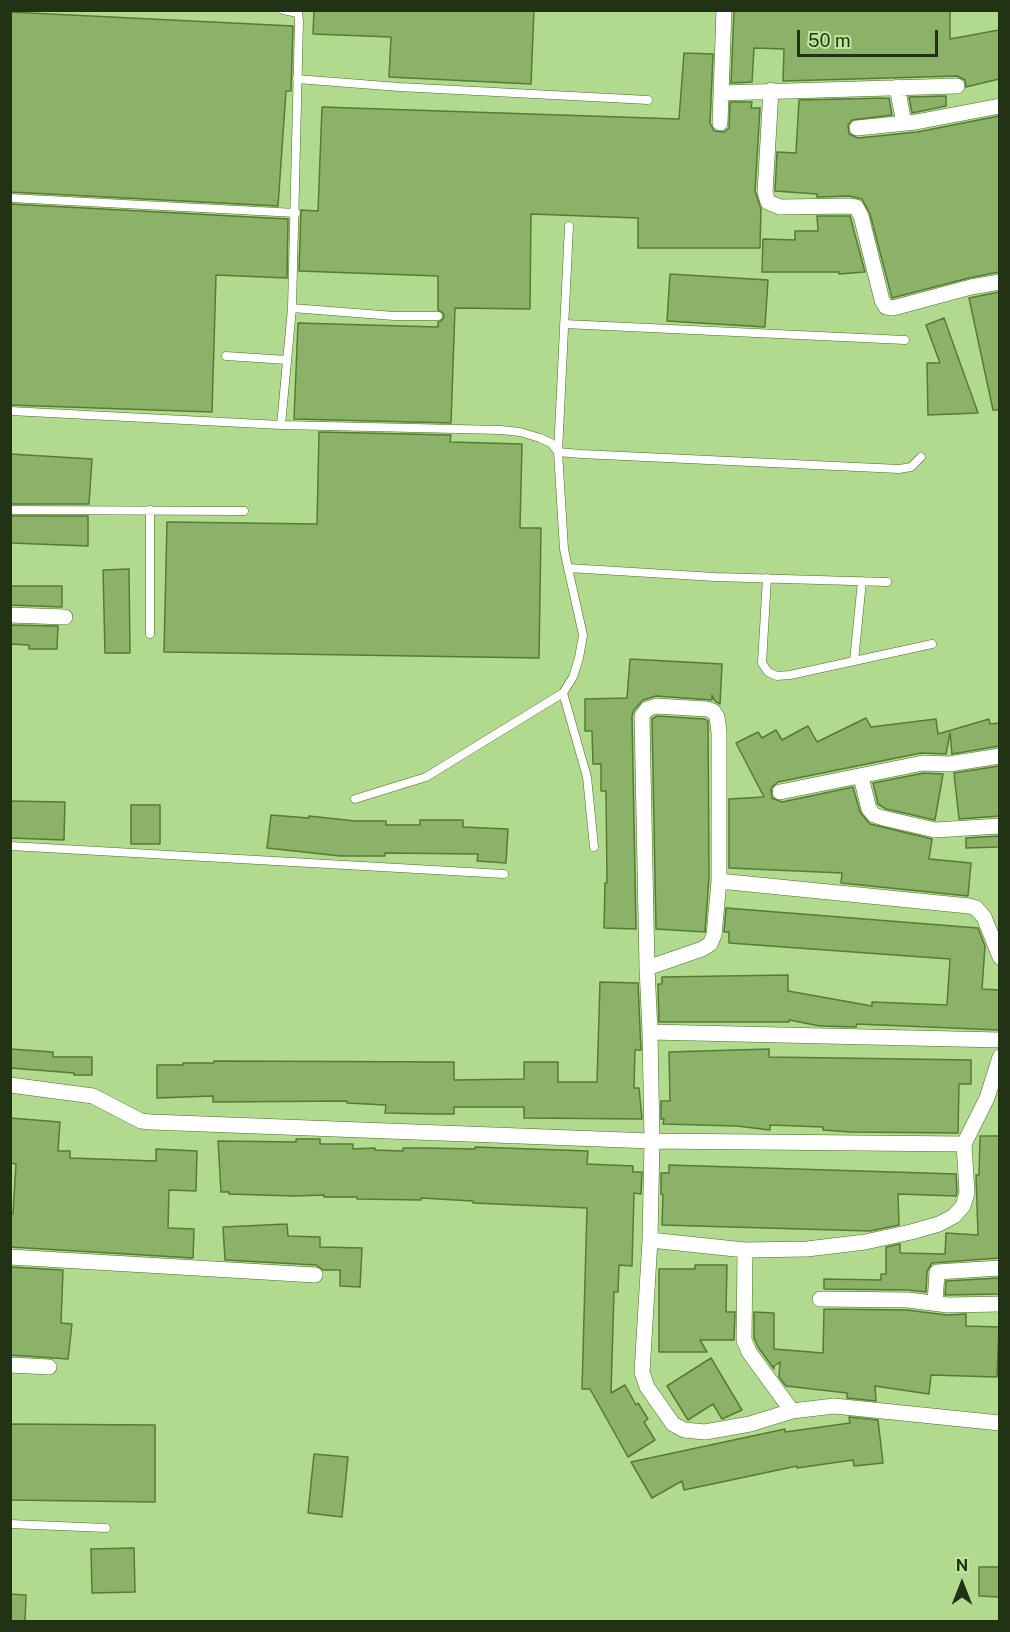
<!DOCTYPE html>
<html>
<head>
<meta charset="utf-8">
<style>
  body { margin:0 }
  #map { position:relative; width:1010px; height:1632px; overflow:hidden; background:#b1da8e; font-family:"Public Sans",sans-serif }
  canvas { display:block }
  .frame { position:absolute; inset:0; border:12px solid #223214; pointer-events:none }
  .north { position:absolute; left:932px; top:1554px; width:60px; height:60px; -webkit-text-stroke:4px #bee79b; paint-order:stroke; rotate:0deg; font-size:16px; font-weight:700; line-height:24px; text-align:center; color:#223214 }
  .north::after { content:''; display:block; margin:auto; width:21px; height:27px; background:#223214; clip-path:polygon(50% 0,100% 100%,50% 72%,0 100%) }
  .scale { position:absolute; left:797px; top:30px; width:141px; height:27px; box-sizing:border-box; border:3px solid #223214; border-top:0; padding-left:8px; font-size:18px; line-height:21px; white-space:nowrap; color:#223214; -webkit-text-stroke:4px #bee79b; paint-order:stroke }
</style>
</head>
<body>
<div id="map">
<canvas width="1010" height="1632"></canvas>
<div class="frame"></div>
<div class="north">N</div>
<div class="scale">50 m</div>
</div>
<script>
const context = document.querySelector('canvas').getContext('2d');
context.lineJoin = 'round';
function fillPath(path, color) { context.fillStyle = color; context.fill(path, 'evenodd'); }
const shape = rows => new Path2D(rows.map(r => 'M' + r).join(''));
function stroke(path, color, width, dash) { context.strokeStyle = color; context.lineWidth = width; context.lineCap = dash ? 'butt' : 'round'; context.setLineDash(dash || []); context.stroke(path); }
const building = shape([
  [314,10,534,10,531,84,389,77,391,37,313,34,314,10],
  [950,10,950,39,999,30,999,79,966,87,965,80,957,76,783,81,784,49,754,48,752,82,731,83,734,11,950,10],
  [10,12,293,26,291,91,286,91,278,206,10,192,10,12],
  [684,53,713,54,710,123,714,131,724,132,729,128,730,102,752,102,751,108,760,108,755,191,761,209,760,248,638,248,638,218,531,214,530,309,455,308,451,423,294,419,298,323,438,327,438,322,441,321,444,317,443,313,438,310,438,276,299,271,301,210,318,211,322,107,679,119,684,53],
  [946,96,946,106,912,113,909,97,946,96],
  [889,98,892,115,852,120,848,125,849,134,858,138,917,132,999,116,999,272,969,278,892,298,870,214,862,199,849,196,817,197,817,194,775,191,777,152,796,153,799,100,889,98],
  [10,204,288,219,287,278,216,275,212,412,10,405,10,204],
  [817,216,850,216,865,272,839,274,839,272,762,272,763,239,795,240,795,231,818,231,817,216],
  [670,274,768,280,765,327,667,321,670,274],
  [999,292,999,410,993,410,969,298,999,292],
  [944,318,978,413,928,415,927,363,940,363,926,325,944,318],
  [319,432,451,435,450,442,522,444,520,528,541,528,539,658,164,652,167,522,317,524,319,432],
  [10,454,92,459,89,504,10,504,10,454],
  [10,516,88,516,88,546,10,543,10,516],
  [129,569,130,653,105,653,103,570,129,569],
  [10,586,62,586,62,607,10,605,10,586],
  [10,625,58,626,57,649,29,649,29,645,10,644,10,625],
  [630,659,722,664,720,704,715,701,712,695,712,700,656,696,643,700,634,710,632,716,636,929,604,928,605,883,607,883,606,791,601,791,601,764,593,764,592,731,585,731,585,699,627,698,630,659],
  [657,716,705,719,708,721,709,877,705,932,656,929,652,719,657,716],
  [866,718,871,727,936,719,938,734,989,719,990,724,999,723,999,746,952,754,950,733,946,754,921,753,778,782,771,788,772,798,782,802,853,787,860,812,870,824,932,839,929,859,971,863,968,896,841,883,842,873,729,868,729,799,764,797,736,743,758,732,762,738,776,730,782,740,808,726,817,742,866,718],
  [999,766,999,816,959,819,954,773,999,766],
  [924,773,943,774,935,820,886,809,878,804,873,783,924,773],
  [10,801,65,802,64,840,10,838,10,801],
  [131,805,160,805,160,844,131,844,131,805],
  [271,815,309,818,309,816,355,821,386,821,386,825,420,825,420,820,463,820,463,827,508,829,506,863,477,861,478,854,385,853,385,856,340,856,267,848,271,815],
  [999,836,999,847,966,848,966,838,999,836],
  [726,908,978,928,985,946,982,989,999,990,999,1030,857,1024,856,1027,820,1026,789,1020,789,1022,659,1022,658,984,662,984,662,977,788,975,788,991,872,1006,872,1002,947,1005,950,959,729,943,729,932,724,932,726,908],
  [600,982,638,983,641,1050,635,1050,634,1088,639,1088,642,1119,524,1118,524,1107,454,1107,454,1114,434,1114,385,1113,386,1105,347,1103,347,1101,213,1102,213,1096,157,1098,157,1065,183,1065,183,1063,214,1063,214,1061,454,1062,454,1080,524,1079,524,1062,558,1062,558,1082,597,1082,600,982],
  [10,1049,53,1052,53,1057,92,1057,92,1075,74,1075,74,1073,10,1068,10,1049],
  [769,1049,769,1057,971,1060,971,1084,959,1084,958,1133,851,1132,823,1130,823,1127,770,1125,770,1130,737,1126,663,1124,664,1119,661,1119,661,1101,670,1101,669,1052,769,1049],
  [10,1118,60,1122,58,1151,70,1151,70,1158,156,1161,156,1149,197,1151,196,1191,169,1190,168,1228,194,1229,193,1258,10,1247,10,1214,13,1214,16,1164,10,1163,10,1118],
  [980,1136,999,1136,999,1258,932,1263,927,1271,926,1292,908,1290,824,1289,824,1279,881,1280,881,1274,886,1274,886,1247,900,1244,900,1253,945,1254,946,1233,978,1235,976,1175,979,1175,980,1136],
  [296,1139,320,1139,320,1144,353,1144,353,1149,375,1148,375,1150,403,1151,403,1148,425,1148,475,1149,475,1147,588,1151,587,1164,633,1166,633,1172,642,1172,641,1194,634,1193,632,1266,619,1265,618,1292,614,1292,611,1393,625,1385,636,1405,638,1403,648,1419,644,1422,655,1440,628,1457,590,1389,582,1389,587,1208,473,1203,473,1201,421,1198,421,1200,357,1199,357,1197,324,1197,324,1195,294,1196,229,1194,229,1192,221,1192,218,1141,296,1142,296,1139],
  [669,1165,956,1174,957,1192,956,1196,898,1194,899,1225,870,1231,662,1225,663,1195,661,1194,661,1173,669,1173,669,1165],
  [287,1224,288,1236,320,1237,320,1247,362,1248,360,1287,340,1286,340,1270,323,1270,316,1265,225,1260,223,1227,287,1224],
  [695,1265,727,1265,726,1312,735,1312,734,1340,700,1340,707,1352,659,1352,659,1269,695,1269,695,1265],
  [10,1267,63,1270,61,1323,72,1324,68,1359,10,1355,10,1267],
  [999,1278,999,1294,945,1295,946,1281,999,1278],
  [824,1309,907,1310,947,1315,966,1314,966,1326,999,1327,997,1377,931,1375,929,1394,875,1386,876,1401,847,1398,847,1393,786,1386,779,1377,780,1362,774,1366,774,1369,758,1347,754,1338,754,1312,774,1313,774,1349,823,1353,824,1309],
  [711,1358,742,1410,722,1419,713,1404,688,1420,667,1386,711,1358],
  [849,1417,878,1420,883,1463,854,1466,853,1460,797,1468,797,1466,684,1490,682,1481,652,1498,631,1462,785,1429,785,1432,850,1423,849,1417],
  [10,1424,155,1425,155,1502,10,1500,10,1424],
  [314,1454,348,1457,342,1517,308,1513,314,1454],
  [134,1548,135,1592,92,1593,91,1549,134,1548],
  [979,1567,999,1567,999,1597,979,1596,979,1567],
  [10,1594,26,1595,25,1622,10,1622,10,1594]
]);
const lane = shape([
  [297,79,399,87,648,100],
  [10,198,296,213],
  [569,226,558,452,564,549,568,568,715,577,887,582],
  [292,308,394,316,438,316],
  [564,324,905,340],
  [226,356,287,360],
  [10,411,281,425,501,430,520,432,540,438,551,443,558,452,581,454,899,469,911,467,921,457],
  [281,425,292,308,299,21,298,13,283,10],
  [10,510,244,511],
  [150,510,150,634],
  [767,578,762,663,768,672,777,676,790,675,932,644],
  [854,661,862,581],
  [563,693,587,777,594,847],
  [355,799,426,777,563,693,573,677,579,658,583,635,568,568],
  [10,846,504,874],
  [10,1524,106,1528]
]);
const street = shape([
  [897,87,904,123],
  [771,90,765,192,768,202,780,207,848,206,856,207,861,216,882,300,886,307,893,308,971,287,1000,282],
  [721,93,957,86],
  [720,123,724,10],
  [857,128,916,122,1000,106],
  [10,615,65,617],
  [861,777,869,809,874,815,883,818,935,830,1000,826],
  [780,792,923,763,949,764,1000,756],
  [719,881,969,906,976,908,984,917,1000,957],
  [647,968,702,949,710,944,714,935,719,881,719,732,717,717,713,711,707,709,656,706,647,709,642,716,647,968,650,1032,652,1141,650,1240,745,1250,807,1249,865,1242,911,1232,939,1224,954,1216,963,1206,967,1193,964,1144,987,1098,1000,1057],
  [650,1032,1000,1040],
  [10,1085,93,1096,141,1121,151,1122,652,1141,964,1144],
  [650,1240,642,1372,647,1387,673,1424,684,1430,705,1432,750,1424,792,1411],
  [745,1250,744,1340,749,1352,792,1411,834,1406,1000,1423],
  [10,1257,315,1275],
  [820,1299,908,1300,948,1305,1000,1304],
  [935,1303,937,1272,1000,1268],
  [10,1365,49,1367]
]);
fillPath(building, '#8bb268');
stroke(building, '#567b33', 1.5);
stroke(lane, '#496d24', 9);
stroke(street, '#496d24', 16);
stroke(lane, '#fff', 8);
stroke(street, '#fff', 15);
</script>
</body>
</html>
